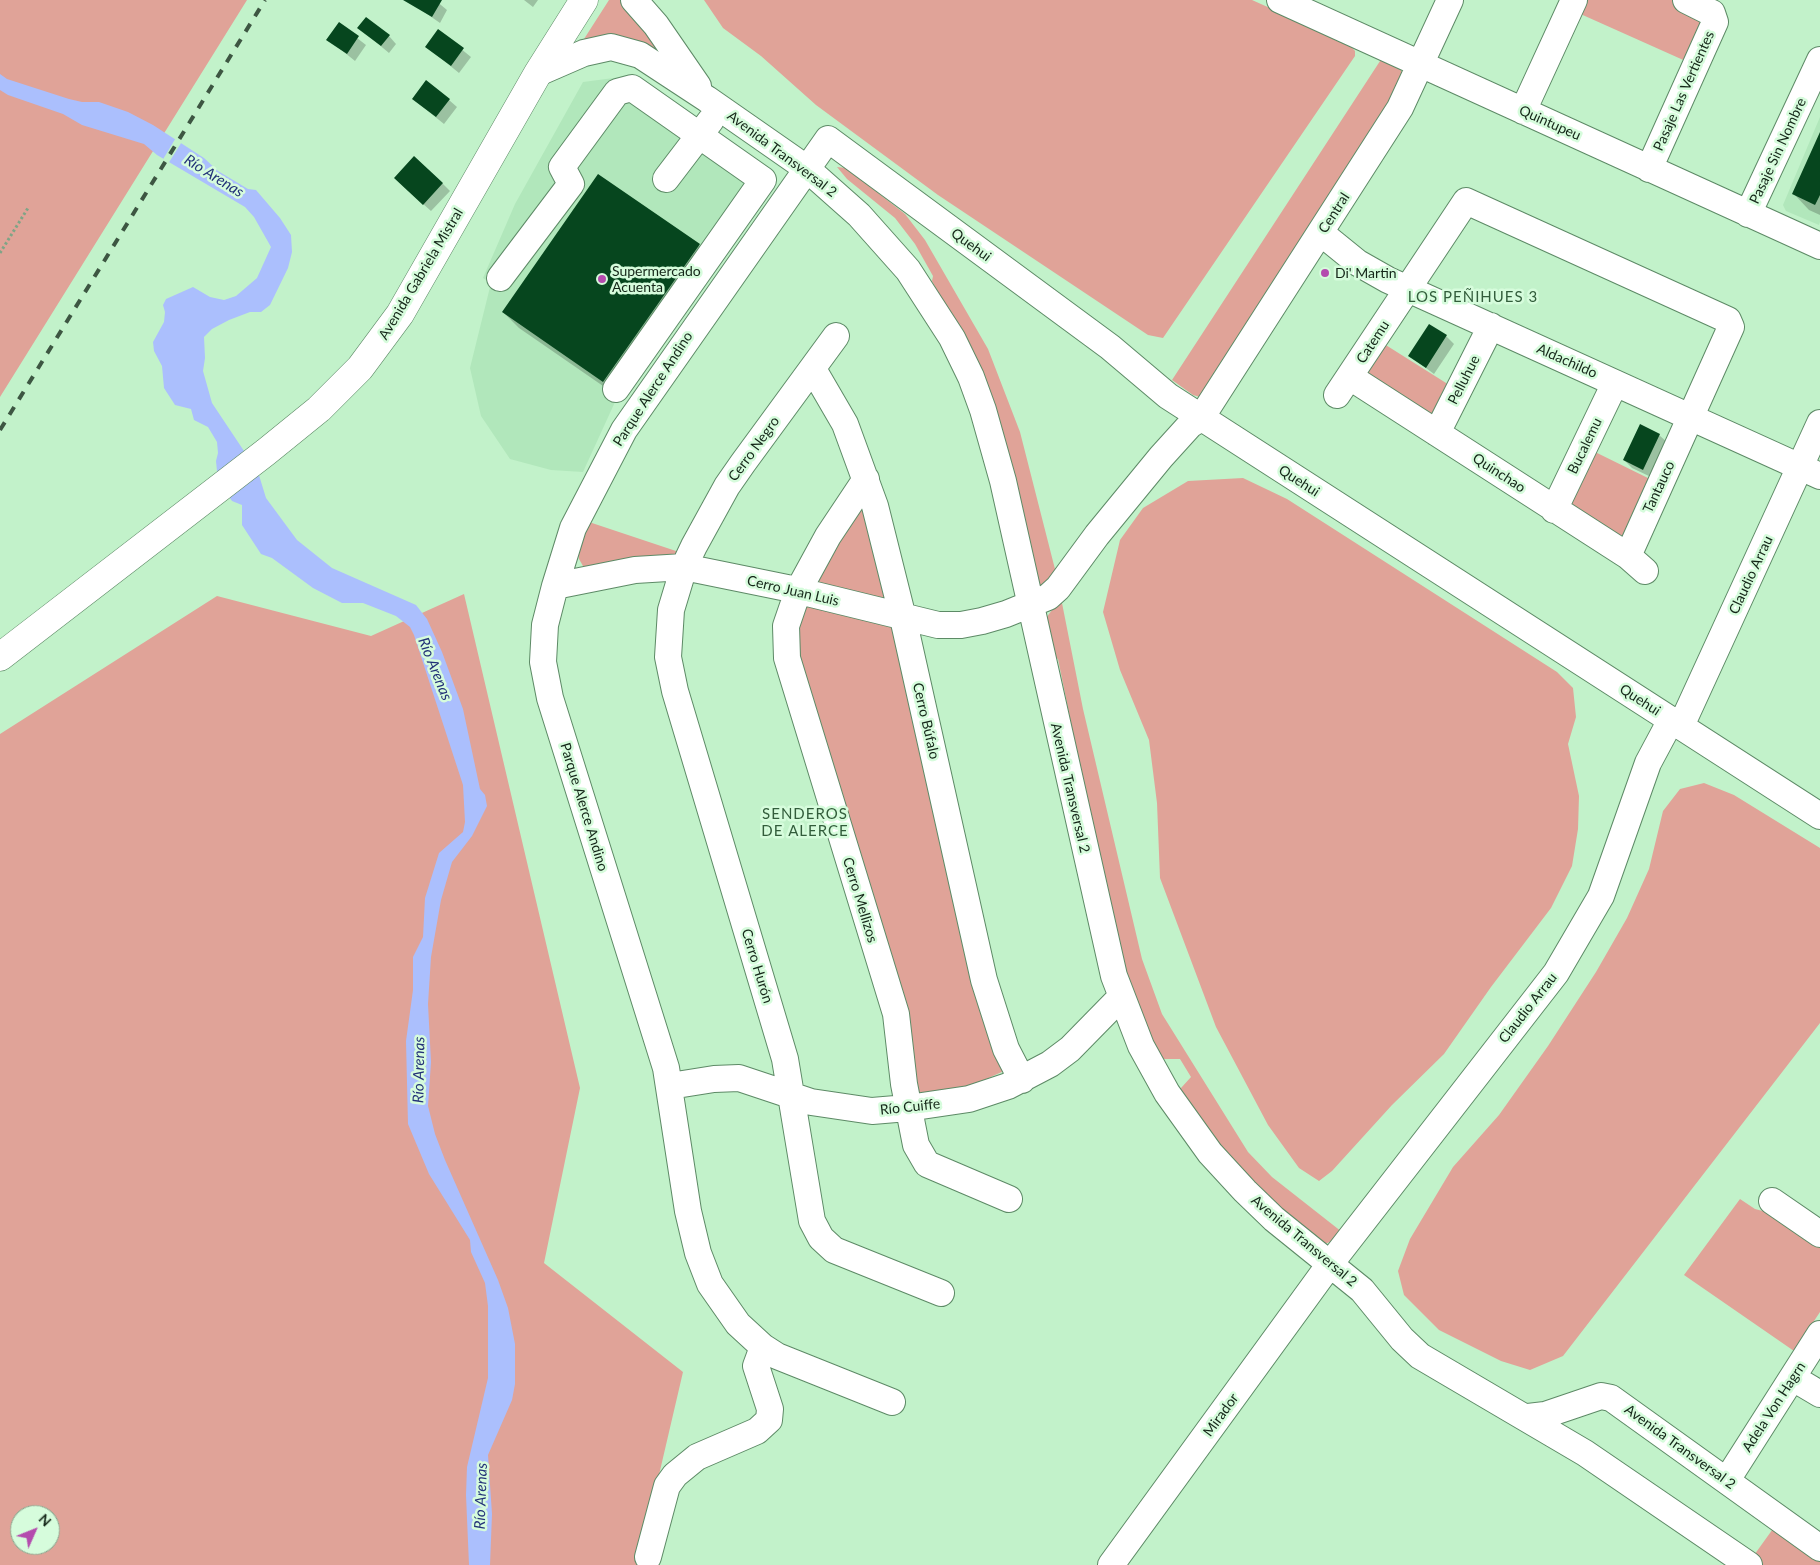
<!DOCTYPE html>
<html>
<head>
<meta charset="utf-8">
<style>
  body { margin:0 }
  #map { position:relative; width:1820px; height:1565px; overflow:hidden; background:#c2f2ca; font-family:Lato,sans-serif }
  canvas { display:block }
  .north { position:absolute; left:10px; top:1505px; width:50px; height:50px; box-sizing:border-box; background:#d6fcdc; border:1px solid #88a68e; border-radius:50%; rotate:46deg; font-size:14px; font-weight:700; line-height:20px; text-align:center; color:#142618 }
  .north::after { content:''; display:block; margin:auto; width:18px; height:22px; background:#b44bae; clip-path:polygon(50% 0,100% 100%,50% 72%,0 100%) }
</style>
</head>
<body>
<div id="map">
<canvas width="1820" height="1565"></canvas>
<div class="north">N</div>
</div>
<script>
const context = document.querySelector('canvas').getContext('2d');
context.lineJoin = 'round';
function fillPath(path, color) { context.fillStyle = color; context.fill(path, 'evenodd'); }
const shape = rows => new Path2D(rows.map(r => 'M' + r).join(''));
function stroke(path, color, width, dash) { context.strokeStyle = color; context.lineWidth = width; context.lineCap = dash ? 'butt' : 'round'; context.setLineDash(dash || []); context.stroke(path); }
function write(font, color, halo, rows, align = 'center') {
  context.font = font + ' Lato,sans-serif'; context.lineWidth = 5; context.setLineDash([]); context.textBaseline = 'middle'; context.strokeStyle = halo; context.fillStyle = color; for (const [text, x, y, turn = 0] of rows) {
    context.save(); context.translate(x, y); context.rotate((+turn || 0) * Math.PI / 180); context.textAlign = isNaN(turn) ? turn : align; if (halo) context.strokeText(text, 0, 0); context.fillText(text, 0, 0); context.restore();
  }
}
const built = shape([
  [629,76,772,176,615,402,583,472,551,470,510,459,481,416,470,368,491,283,483,278,515,204,583,82],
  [1820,117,1820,222,1819,225,1786,211,1783,205]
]);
const green = shape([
  [0,0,247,0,0,397],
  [609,0,625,0,669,60,585,42,584,39],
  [704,0,1252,0,1348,43,1355,51,1355,56,1163,338,1148,335,938,195,816,105,761,56,723,28],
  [1581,0,1674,0,1707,17,1690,63,1576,12],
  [1382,58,1397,65,1402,72,1401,87,1200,397,1193,395,1172,380],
  [837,167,846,168,905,214,925,240,988,349,1020,432,1057,577,1038,588,957,328,932,281,933,276,915,244,895,218,847,179],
  [1381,342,1454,388,1436,420,1363,375],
  [1589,449,1656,482,1628,545,1567,511],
  [1243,478,1287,499,1557,672,1573,688,1576,717,1568,744,1579,796,1578,829,1572,866,1551,908,1491,987,1444,1054,1392,1105,1332,1171,1319,1181,1299,1168,1268,1125,1216,1027,1160,878,1157,803,1149,740,1120,670,1103,612,1120,540,1143,508,1188,481],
  [861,496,891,601,816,586],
  [589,522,682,553,683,556,599,566,583,566,579,559,578,553],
  [464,594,580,1088,544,1263,683,1372,638,1565,0,1565,0,734,217,596,371,636],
  [20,1515,50,1515,50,1545,20,1545],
  [1061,598,1083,709,1142,959,1162,1014,1248,1152,1272,1177,1342,1232,1332,1241,1325,1244,1317,1242,1227,1156,1182,1095,1181,1088,1191,1077,1180,1059,1164,1059,1158,1055,1133,1008,1066,726,1071,723,1058,659,1051,655,1046,618],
  [803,604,892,624,1004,1071,966,1088,923,1096,918,1091,792,661],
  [1704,783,1734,795,1820,848,1820,1023,1563,1356,1530,1370,1501,1361,1439,1330,1404,1295,1398,1271,1410,1239,1453,1167,1499,1115,1548,1046,1596,972,1627,918,1649,869,1663,811,1680,789],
  [1740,1199,1755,1209,1774,1214,1820,1246,1820,1312,1794,1351,1684,1275],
  [1775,1526,1820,1558,1820,1565,1761,1565,1752,1558]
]);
const water = shape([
  [0,74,7,79,69,99,82,102,99,102,128,112,153,125,204,158,218,171,248,189,256,190,280,218,291,235,292,252,288,268,270,305,261,312,250,312,229,320,212,329,204,337,205,358,203,371,212,403,258,472,266,498,297,540,332,568,416,605,427,619,442,652,463,709,480,789,485,795,487,806,472,836,452,862,441,900,431,957,428,1004,431,1062,428,1106,435,1134,445,1160,498,1280,508,1308,515,1344,515,1384,512,1400,488,1455,492,1514,490,1565,469,1565,466,1495,467,1467,488,1378,488,1306,485,1283,471,1252,470,1240,429,1174,408,1124,406,1041,413,990,413,957,423,937,425,898,439,853,463,832,465,822,463,785,414,635,410,627,396,616,363,603,342,603,313,588,272,558,261,554,242,525,242,505,232,501,218,481,216,461,218,453,217,442,208,427,194,420,191,409,175,405,164,388,162,366,154,351,153,342,164,322,165,312,163,305,166,299,193,287,210,297,224,300,236,296,257,278,271,247,254,217,245,207,157,155,144,144,82,125,63,114,8,95,0,90]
]);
const pier = shape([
  [177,136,183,140,168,164,162,161]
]);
const shadow = shape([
  [425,0,435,0,447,10,440,23,420,9],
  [524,0,538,0,533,7],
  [339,24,366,45,355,61,328,39],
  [359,28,389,36,396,44,389,53],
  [439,31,471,57,459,73,427,47],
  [413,99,449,100,457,107,444,124],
  [1820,135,1820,215,1809,210,1794,194],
  [442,183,450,191,431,211,403,186],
  [699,245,715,261,619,397,519,328,503,312],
  [1446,336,1454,344,1434,374,1410,356],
  [1659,435,1667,442,1651,477,1632,468,1624,460]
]);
const building = shape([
  [403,0,442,0,432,17],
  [366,17,390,35,381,46,357,28],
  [339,22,359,36,347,54,326,40],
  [438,29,464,48,451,66,425,47],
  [426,80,450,99,436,117,412,99],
  [1820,132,1820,195,1815,205,1792,194],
  [414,156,443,183,423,205,394,178],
  [598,174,700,244,603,382,502,312],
  [1429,324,1447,335,1426,368,1408,356],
  [1640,424,1660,434,1643,470,1623,460]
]);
const path = shape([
  [0,253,28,208]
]);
const minor = shape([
  [634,0,656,25,698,86],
  [1280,0,1820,246],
  [538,73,584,53,611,47,640,55,707,99,806,168,859,215,908,270,952,338,971,377,983,410,1003,481,1114,976,1141,1046,1167,1093,1210,1153,1245,1191,1274,1219,1362,1290,1402,1339,1420,1356,1585,1453,1749,1565],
  [1523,111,1574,0],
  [1649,169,1715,22,1712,13,1686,0],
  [666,179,711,120],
  [1748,214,1820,60],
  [1321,233,1358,263,1388,280,1820,476],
  [500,278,571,184,562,167,617,92,632,88,763,180,616,389],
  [836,336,743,463,727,486,694,546,684,567,671,610,668,657,675,691,785,1059,812,1221,821,1238,834,1250,941,1293],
  [813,369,845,424,875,506,903,618,984,980,1006,1049,1022,1080],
  [1350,377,1628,556,1645,571],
  [1337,395,1466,201,1728,320,1731,327,1628,556],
  [1437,433,1491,326],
  [866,479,828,536,798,591,786,626,787,658,896,1014,904,1084,916,1145,927,1164,1009,1199],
  [1554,510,1615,383],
  [555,586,635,570,684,567,787,588,938,625,961,625,982,621,1006,614,1048,597,1058,588,1097,535,1161,457,1190,425,1201,418,1400,108,1450,0],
  [1681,726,1820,423],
  [670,1086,714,1079,739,1078,811,1102,872,1111,908,1108,969,1099,1008,1086,1050,1064,1070,1049,1121,997],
  [1772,1201,1820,1234],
  [1793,1378,1820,1394],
  [892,1402,777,1356,763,1347,738,1324,710,1284,698,1253,688,1211,666,1068,550,698,543,662,545,625,555,586,573,528,624,430,828,139,1110,347,1168,396,1820,816],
  [1528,1417,1545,1415,1601,1396,1611,1398,1820,1548],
  [1727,1480,1820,1334],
  [648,1557,667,1486,675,1475,697,1457,757,1431,769,1420,770,1409,756,1366,763,1347],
  [1111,1565,1330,1264,1556,973,1601,896,1648,763,1671,720]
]);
const major = shape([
  [0,657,266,452,319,409,360,368,400,314,538,73,584,0]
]);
const rail = shape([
  [0,430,265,0]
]);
const markers = [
  [1325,273,5,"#b44bae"],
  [602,279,5,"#b44bae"]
];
const streetNames = [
  ["Pasaje Las Vertientes",1684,91,-66],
  ["Quintupeu",1550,123,24],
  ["Pasaje Sin Nombre",1778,151,-65],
  ["Avenida Transversal 2",782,154,37],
  ["Central",1334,213,-57],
  ["Quehui",971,245,36],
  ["Avenida Gabriela Mistral",421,274,-59],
  ["Catemu",1373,342,-57],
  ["Aldachildo",1567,361,24],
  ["Pelluhue",1464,380,-63],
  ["Parque Alerce Andino",653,389,-57],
  ["Bucalemu",1585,446,-64],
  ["Cerro Negro",754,449,-54],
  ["Quinchao",1499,473,33],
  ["Quehui",1299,481,33],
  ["Tantauco",1659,487,-65],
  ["Claudio Arrau",1751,575,-65],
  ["Cerro Juan Luis",793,591,13],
  ["Quehui",1640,700,33],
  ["Cerro Búfalo",926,721,77],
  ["Avenida Transversal 2",1070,788,77],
  ["Parque Alerce Andino",584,807,73],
  ["Cerro Mellizos",860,900,73],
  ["Cerro Hurón",757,966,73],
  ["Claudio Arrau",1528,1008,-52],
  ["Río Cuiffe",910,1107,-6],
  ["Avenida Transversal 2",1304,1241,40],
  ["Adela Von Hagrn",1774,1407,-57],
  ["Mirador",1221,1415,-54],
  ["Avenida Transversal 2",1680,1447,36]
];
const poiNames = [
  ["Supermercado",612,271],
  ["Acuenta",612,287],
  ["Di' Martin",1335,273]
];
const waterNames = [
  ["Río Arenas",214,176,32],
  ["Río Arenas",435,669,68],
  ["Río Arenas",419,1070,-89],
  ["Río Arenas",481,1496,-88]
];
const neighbourhoodNames = [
  ["LOS PEÑIHUES 3",1473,297],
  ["SENDEROS",805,814],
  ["DE ALERCE",805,831]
];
fillPath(built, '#b1e7bb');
fillPath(green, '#e0a398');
fillPath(water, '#abbffd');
fillPath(pier, '#c2f2ca');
fillPath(shadow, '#0003');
fillPath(building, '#06461e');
stroke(minor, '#5d8a66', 28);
stroke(major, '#5d8a66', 29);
stroke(path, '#7fa486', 3, [2.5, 2.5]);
stroke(minor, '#fff', 26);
stroke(major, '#fff', 28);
stroke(rail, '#3d5642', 4, [9, 9]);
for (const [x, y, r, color] of markers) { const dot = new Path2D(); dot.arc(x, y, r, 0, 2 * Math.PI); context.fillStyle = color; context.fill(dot); stroke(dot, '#d6fcdc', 2); }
write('14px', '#142618', '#d6fcdc', streetNames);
write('14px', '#142618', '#d6fcdc', poiNames, 'left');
write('italic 15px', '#233278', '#d6fcdc', waterNames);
context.letterSpacing = '1px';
write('15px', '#325d3b', '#d6fcdc', neighbourhoodNames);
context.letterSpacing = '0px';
</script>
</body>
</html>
